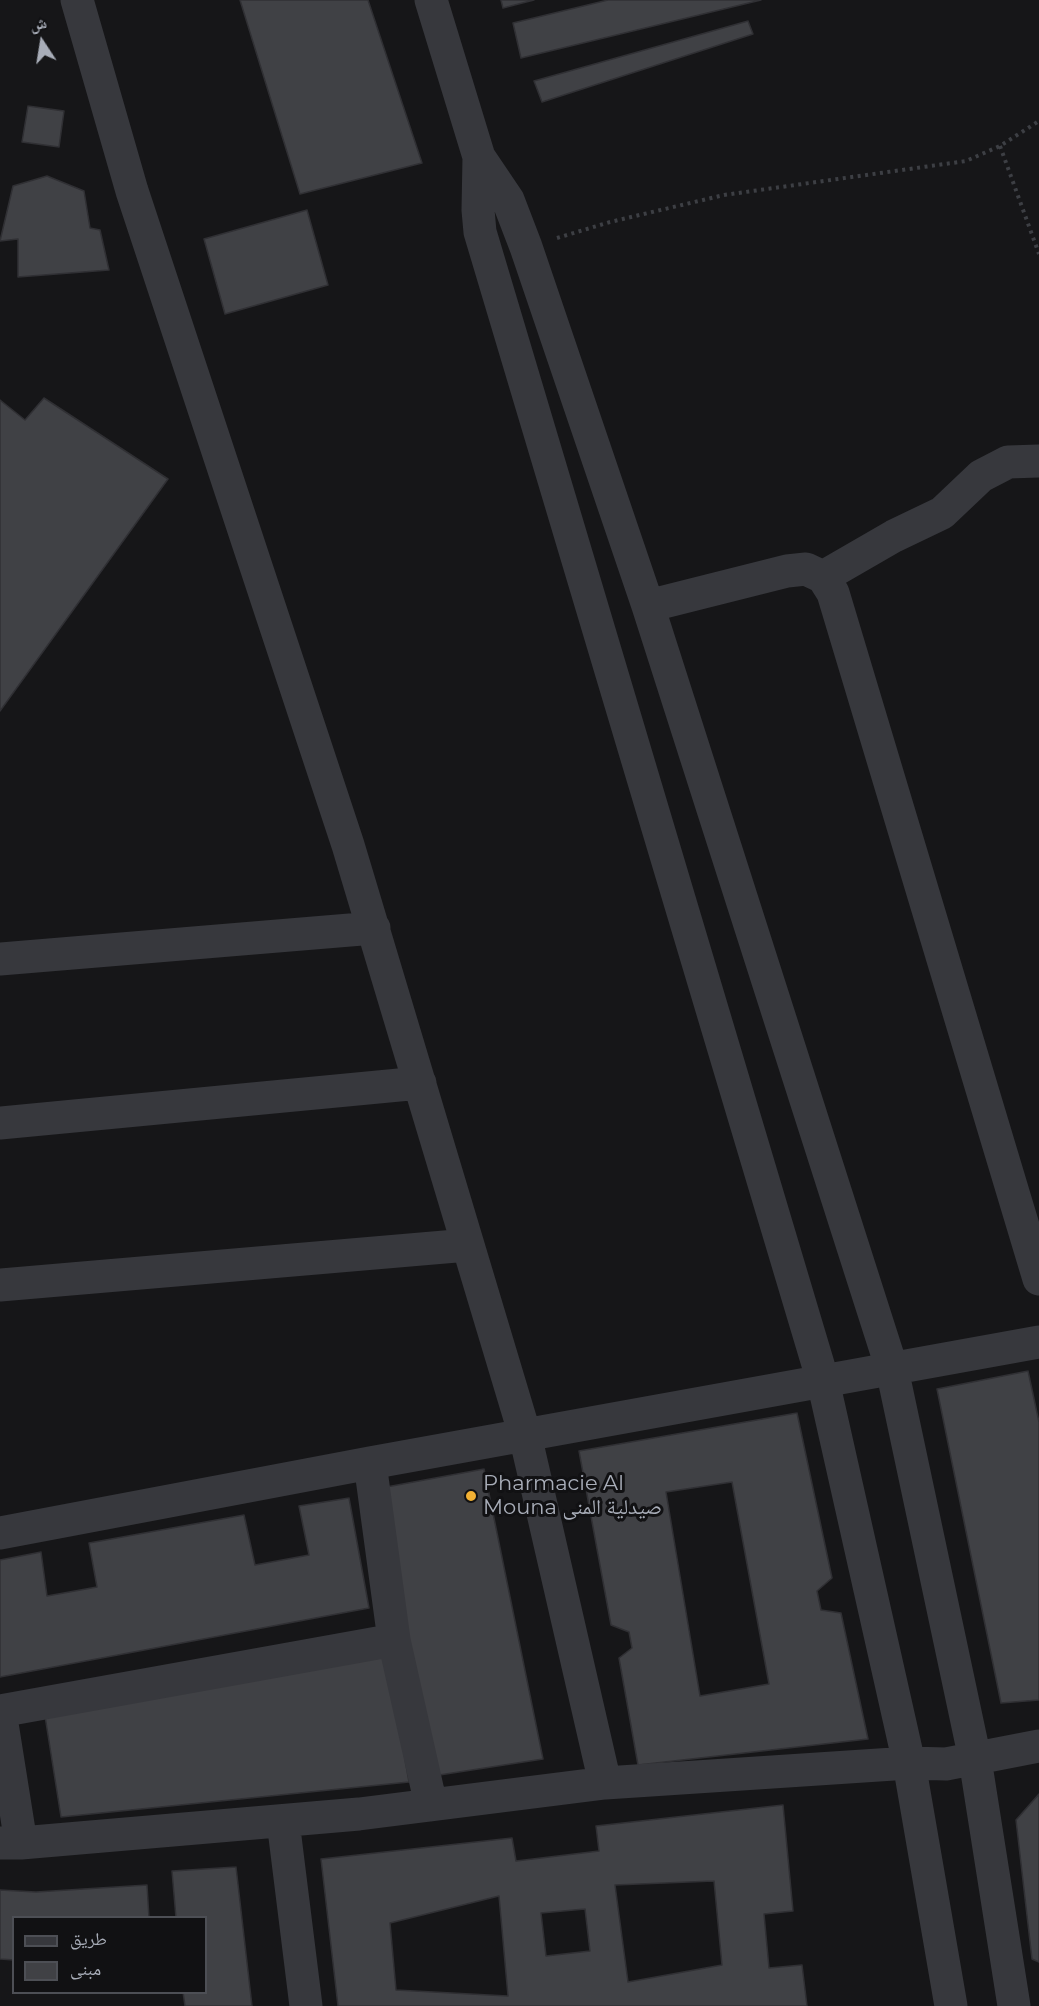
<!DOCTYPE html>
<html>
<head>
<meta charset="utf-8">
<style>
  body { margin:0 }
  #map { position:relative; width:1039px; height:2006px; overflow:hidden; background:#161618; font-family:Montserrat,"Noto Naskh Arabic",sans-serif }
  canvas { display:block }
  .legend { position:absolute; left:12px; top:1916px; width:195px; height:78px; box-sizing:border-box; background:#111113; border:2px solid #4d4f55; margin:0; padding:8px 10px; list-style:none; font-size:18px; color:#a8adb8 }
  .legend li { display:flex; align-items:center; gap:12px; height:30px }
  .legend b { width:30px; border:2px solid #4d4f55 }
  .north { position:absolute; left:12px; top:12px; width:60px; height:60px; -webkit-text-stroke:4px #111113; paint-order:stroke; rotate:348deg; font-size:16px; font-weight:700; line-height:24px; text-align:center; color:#a8adb8 }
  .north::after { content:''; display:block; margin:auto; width:21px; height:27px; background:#a8adb8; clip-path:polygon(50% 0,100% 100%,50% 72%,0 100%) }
</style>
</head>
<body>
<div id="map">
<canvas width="1039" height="2006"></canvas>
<ul class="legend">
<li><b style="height:8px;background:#37383d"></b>طريق</li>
<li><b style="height:16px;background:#404145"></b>مبنى</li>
</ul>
<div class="north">ش</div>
</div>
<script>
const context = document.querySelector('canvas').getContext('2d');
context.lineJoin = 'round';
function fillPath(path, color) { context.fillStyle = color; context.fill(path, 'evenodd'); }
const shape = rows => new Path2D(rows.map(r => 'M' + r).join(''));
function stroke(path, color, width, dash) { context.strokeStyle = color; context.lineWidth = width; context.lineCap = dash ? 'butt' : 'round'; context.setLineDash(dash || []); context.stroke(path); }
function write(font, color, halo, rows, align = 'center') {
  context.font = font + ' Montserrat,"Noto Naskh Arabic",sans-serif'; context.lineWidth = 6; context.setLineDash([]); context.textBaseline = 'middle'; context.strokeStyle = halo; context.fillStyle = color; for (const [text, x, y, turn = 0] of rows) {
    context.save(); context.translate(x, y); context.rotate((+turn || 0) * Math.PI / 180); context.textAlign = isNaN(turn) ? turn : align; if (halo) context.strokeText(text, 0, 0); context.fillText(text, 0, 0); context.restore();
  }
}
const building = shape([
  [240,0,368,0,422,163,300,194,240,0],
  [501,0,534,0,503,8,501,0],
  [608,0,761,0,521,58,513,23,608,0],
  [748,21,753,34,542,102,534,81,748,21],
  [28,106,64,111,59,147,22,142,28,106],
  [47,176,84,191,90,228,100,230,109,270,18,277,18,239,0,241,13,186,47,176],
  [307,210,328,285,225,314,204,239,307,210],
  [44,398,168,479,0,711,0,400,25,420,44,398],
  [1028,1371,1039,1422,1039,1700,1001,1703,937,1389,1028,1371],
  [797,1413,832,1578,817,1591,821,1610,841,1613,868,1739,638,1765,619,1658,632,1648,629,1632,611,1625,579,1451,797,1413],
  [732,1482,769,1684,700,1696,666,1492,732,1482],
  [484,1469,543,1759,433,1776,381,1488,484,1469],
  [349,1498,369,1608,0,1677,0,1560,41,1552,47,1596,97,1587,89,1543,244,1515,255,1565,309,1555,299,1506,349,1498],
  [387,1656,409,1782,61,1817,45,1716,387,1656],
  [1039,1794,1039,1962,1032,1959,1016,1820,1039,1794],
  [783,1805,793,1911,764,1914,769,1968,802,1965,807,2006,338,2006,321,1859,512,1838,516,1861,599,1851,596,1826,783,1805],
  [714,1881,722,1965,628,1982,615,1885,714,1881],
  [499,1896,508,1996,396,1990,390,1923,499,1896],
  [585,1909,590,1951,546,1956,541,1913,585,1909],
  [236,1867,252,2006,185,2006,183,1992,206,1992,206,1918,176,1918,172,1871,236,1867],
  [147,1885,149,1918,14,1918,14,1960,0,1959,0,1890,36,1892,147,1885]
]);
const path = shape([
  [1000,146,1039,254],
  [557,238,610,222,724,195,966,161,1000,146,1039,121]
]);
const minor = shape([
  [77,0,132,191,348,845,525,1435,605,1783],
  [431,0,479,157,508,200,526,247,648,606,892,1369,975,1759,1014,2006],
  [479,157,478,210,480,232,823,1381,909,1763,951,2006],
  [823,577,894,536,942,513,981,476,1008,462,1039,461],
  [648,606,787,571,806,569,823,577,833,593,1039,1279],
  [0,959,374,928],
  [0,1123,420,1083],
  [0,1285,468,1245],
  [370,1463,394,1640,431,1805],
  [0,1533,370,1463,1039,1342],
  [0,1711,394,1640],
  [0,1711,21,1843],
  [283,1821,306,2006],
  [0,1843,21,1843,359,1814,605,1783,909,1763,946,1764,1039,1746]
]);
const markers = [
  [471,1496,6,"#f2b134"]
];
const poiNames = [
  ["Pharmacie Al",483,1484],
  ["Mouna صيدلية المنى",483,1508]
];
fillPath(building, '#404145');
stroke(building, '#303034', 1.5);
stroke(path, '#3d3f44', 4, [3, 4.5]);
stroke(minor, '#37383d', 33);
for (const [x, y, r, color] of markers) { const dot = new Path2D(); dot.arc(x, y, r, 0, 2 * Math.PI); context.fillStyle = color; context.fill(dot); stroke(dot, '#111113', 2); }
write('21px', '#a8adb8', '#111113', poiNames, 'left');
</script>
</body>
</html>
